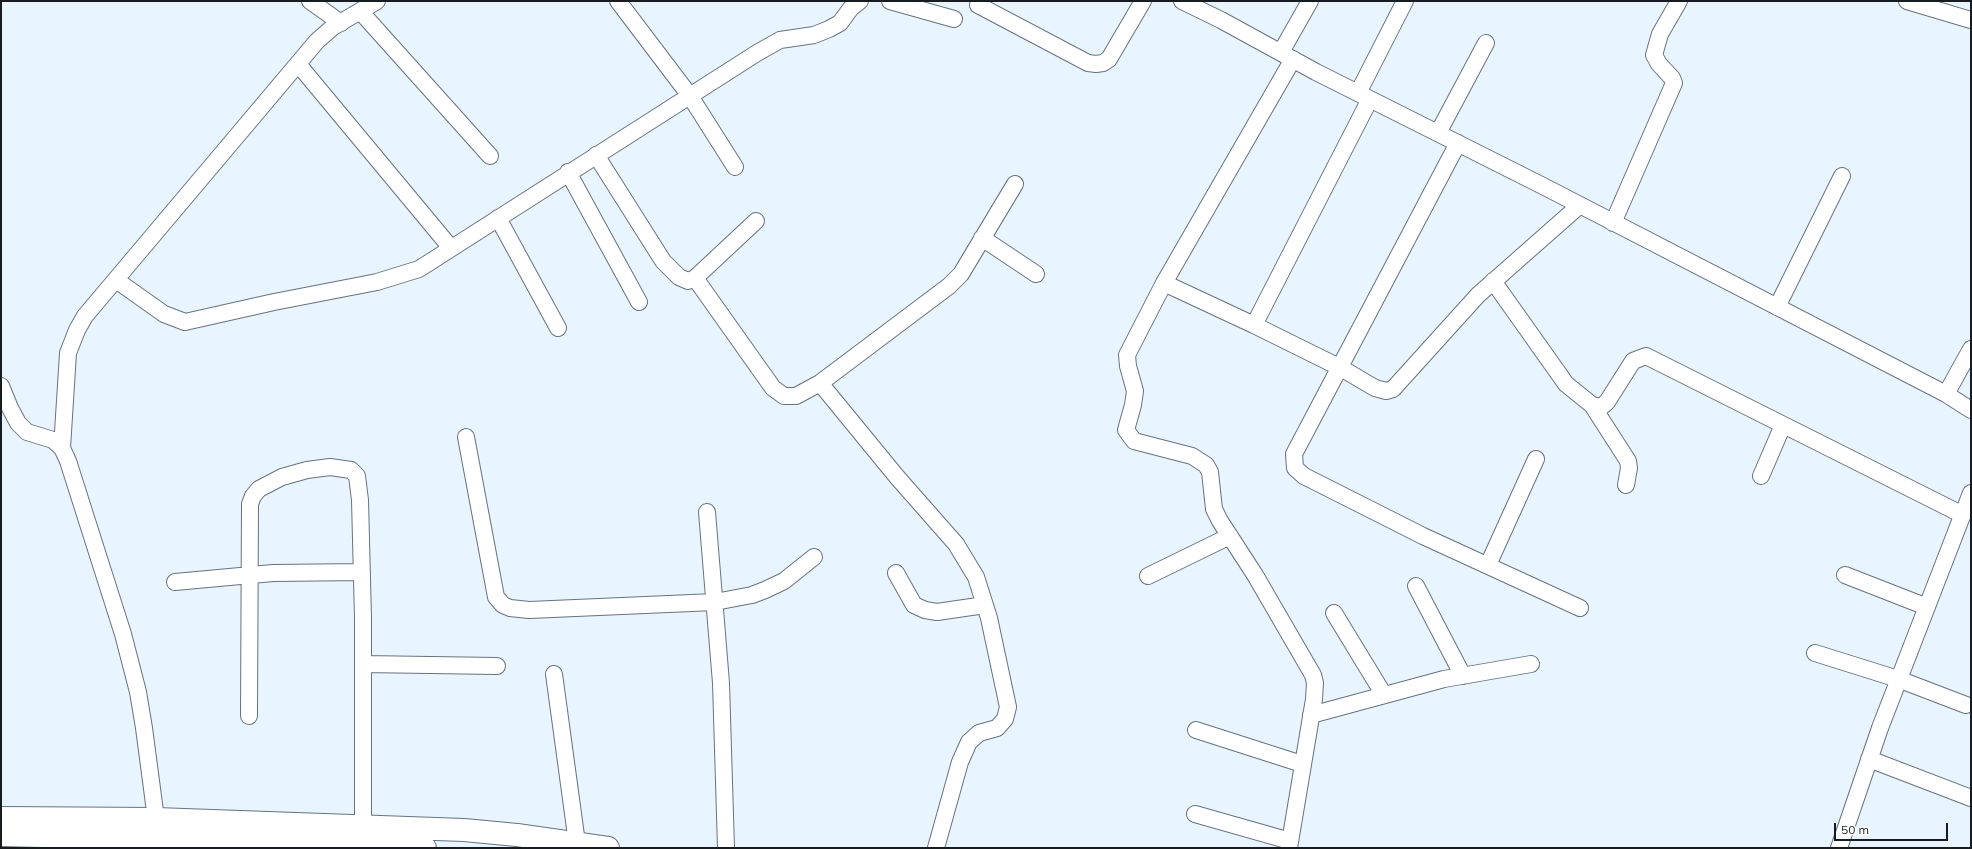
<!DOCTYPE html>
<html>
<head>
<meta charset="utf-8">
<style>
  body { margin:0 }
  #map { position:relative; width:1972px; height:849px; overflow:hidden; background:#e8f4ff; font-family:Mulish,sans-serif }
  canvas { display:block }
  .frame { position:absolute; inset:0; border:2px solid #171c21; pointer-events:none }
  .scale { position:absolute; left:1834px; top:823px; width:114px; height:18px; box-sizing:border-box; border:2px solid #171c21; border-top:0; padding-left:5px; font-size:12px; line-height:14px; white-space:nowrap; color:#171c21; -webkit-text-stroke:3px #fff; paint-order:stroke }
</style>
</head>
<body>
<div id="map">
<canvas width="1972" height="849"></canvas>
<div class="frame"></div>
<div class="scale">50 m</div>
</div>
<script>
const context = document.querySelector('canvas').getContext('2d');
context.lineJoin = 'round';
const shape = rows => new Path2D(rows.map(r => 'M' + r).join(''));
function stroke(path, color, width, dash) { context.strokeStyle = color; context.lineWidth = width; context.lineCap = dash ? 'butt' : 'round'; context.setLineDash(dash || []); context.stroke(path); }
const street = shape([
  [310,1,341,23],
  [618,1,690,96,735,167],
  [890,1,954,19],
  [1182,1,1221,20,1316,72,1543,186,1946,394,1971,410],
  [1907,1,1971,20],
  [978,5,1088,63,1096,64,1103,63,1109,59,1143,1],
  [360,11,490,156],
  [1281,52,1310,1],
  [298,64,451,248],
  [1358,93,1405,1],
  [1438,133,1486,43],
  [1458,143,1294,454,1295,468,1304,476,1423,536,1580,608],
  [596,155,663,261,679,277,688,281,695,278,756,221],
  [568,172,639,302],
  [498,218,558,328],
  [1613,223,1674,83,1672,78,1659,64,1654,55,1660,34,1679,1],
  [982,238,1036,274],
  [695,278,773,388,784,396,796,396,820,383,949,286,961,274,1015,184],
  [116,280,164,314,185,322,274,302,377,282,419,269,757,53,780,40,814,35,829,29,840,23,851,8,860,1],
  [1493,281,1566,384,1592,405,1601,407,1607,402,1633,361,1646,356,1963,515],
  [1164,283,1254,325,1341,368,1375,388,1386,391,1393,389,1478,295,1580,205],
  [1777,307,1842,176],
  [1254,325,1370,99],
  [820,383,897,477,956,544,976,577,989,618,1008,707,1005,719,997,728,979,733,969,742,960,762,936,848],
  [1,386,10,408,18,423,27,432,53,440,62,448,68,461,123,634,138,692,144,728,156,819,154,828],
  [1946,394,1971,349],
  [1592,405,1628,461,1629,468,1626,485],
  [466,437,496,597,503,605,510,608,529,610,715,602,752,595,765,590,784,581,814,557],
  [62,448,68,353,77,330,85,316,317,41,333,27,377,1],
  [1761,476,1783,425],
  [707,512,721,683,726,848],
  [1488,565,1536,459],
  [896,573,914,605,925,610,937,612,985,605],
  [1845,575,1927,607],
  [1148,576,1230,536],
  [175,582,273,573,362,572],
  [1416,586,1463,676],
  [1334,613,1384,695],
  [1815,653,1898,679,1966,705],
  [363,664,497,666],
  [554,674,577,843],
  [1311,715,1444,679,1531,664],
  [249,716,250,504,253,496,259,489,282,477,307,470,330,467,351,470,357,476,360,500,363,618,363,827],
  [1196,730,1302,764],
  [1869,759,1971,798],
  [1195,814,1290,841],
  [1289,848,1314,699,1315,683,1313,675,1255,575,1220,521,1214,509,1210,472,1206,465,1192,456,1134,441,1126,430,1133,405,1135,391,1128,366,1127,355,1164,283,1293,59],
  [1839,848,1880,728,1971,493]
]);
const highway = shape([
  [1,818,156,819,464,830,517,835,608,848],
  [1,835,286,842,425,848]
]);
stroke(street, '#66737f', 18);
stroke(highway, '#66737f', 24);
stroke(street, '#fff', 16);
stroke(highway, '#fff', 22);
</script>
</body>
</html>
